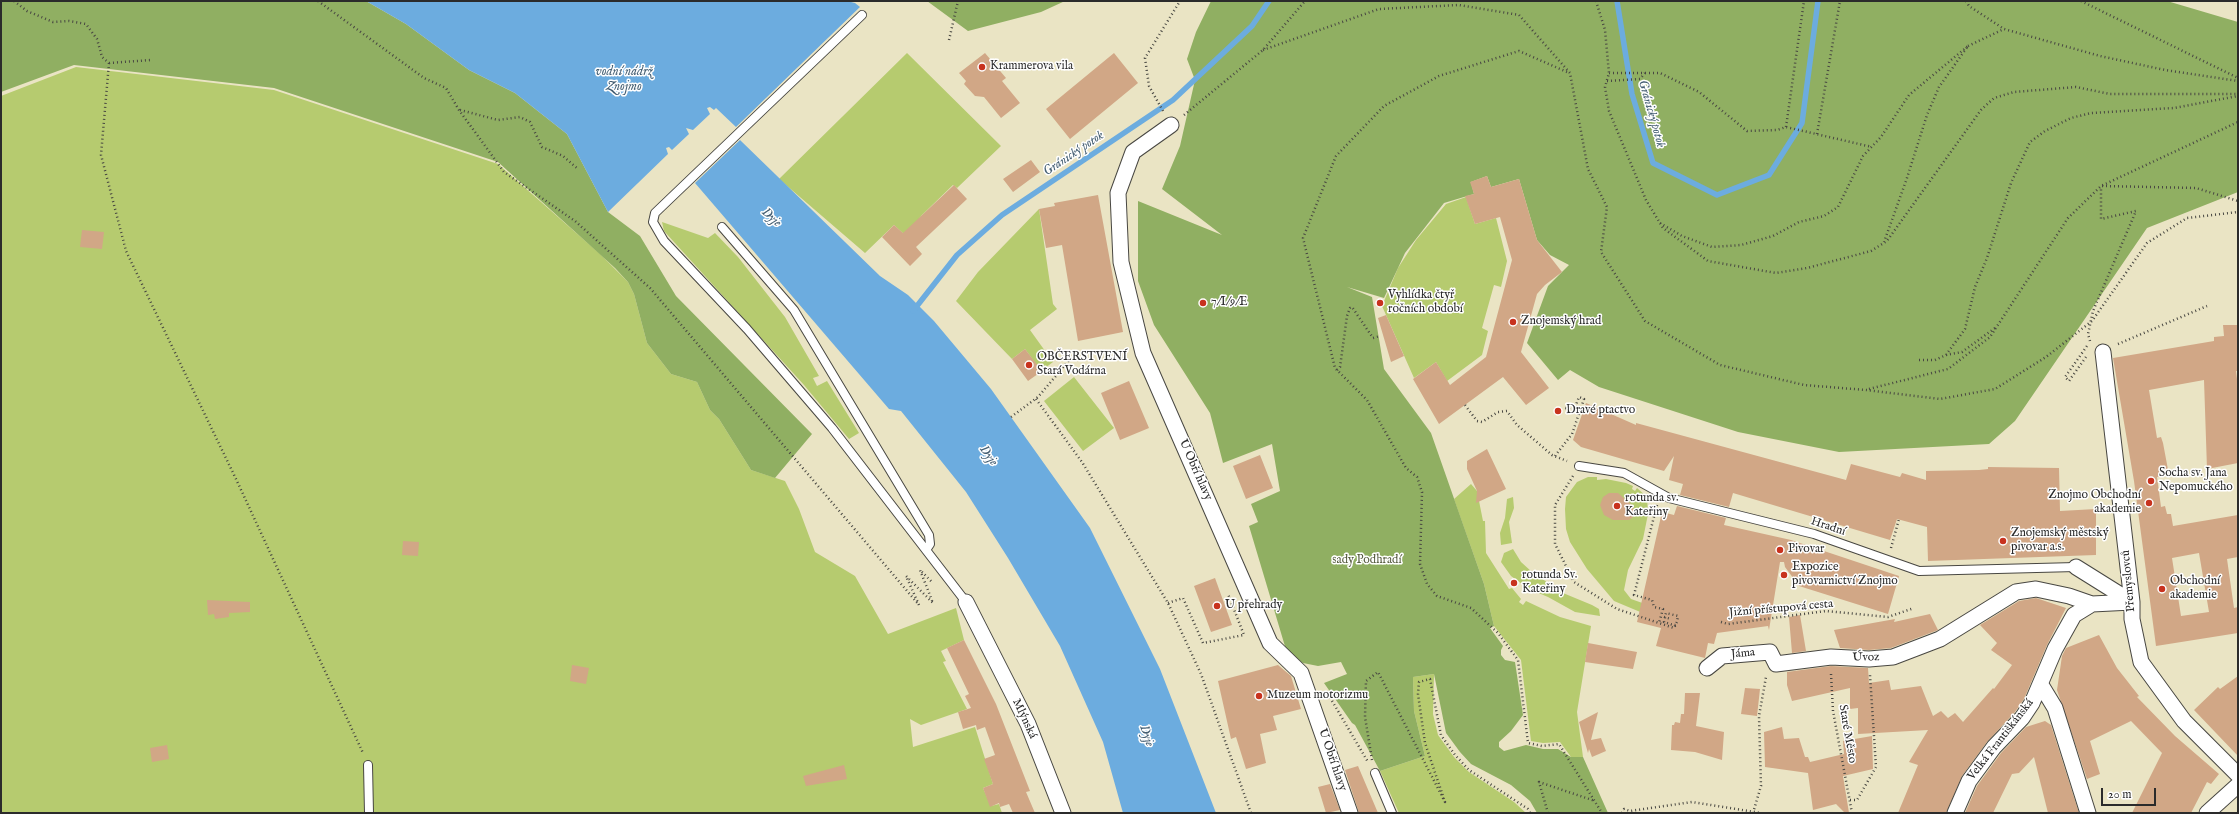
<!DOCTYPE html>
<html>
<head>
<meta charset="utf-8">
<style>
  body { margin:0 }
  #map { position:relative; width:2239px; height:814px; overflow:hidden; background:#eae4c4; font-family:"IM FELL English",serif }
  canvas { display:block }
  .frame { position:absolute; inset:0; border:2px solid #2b2b2b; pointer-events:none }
  .scale { position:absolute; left:2101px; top:788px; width:55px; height:18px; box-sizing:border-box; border:2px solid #2b2b2b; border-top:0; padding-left:5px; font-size:12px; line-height:14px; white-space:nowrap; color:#2b2b2b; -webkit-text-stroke:3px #fff; paint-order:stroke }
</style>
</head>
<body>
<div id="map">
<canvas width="2239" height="814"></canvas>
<div class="frame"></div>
<div class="scale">20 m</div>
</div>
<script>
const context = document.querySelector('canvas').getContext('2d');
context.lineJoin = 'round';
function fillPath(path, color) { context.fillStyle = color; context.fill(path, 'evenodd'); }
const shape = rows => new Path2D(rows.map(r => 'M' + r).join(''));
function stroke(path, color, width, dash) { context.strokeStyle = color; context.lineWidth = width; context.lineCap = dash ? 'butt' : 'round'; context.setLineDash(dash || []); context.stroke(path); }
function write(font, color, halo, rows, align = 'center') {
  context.font = font + ' "IM FELL English",serif'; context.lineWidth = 3; context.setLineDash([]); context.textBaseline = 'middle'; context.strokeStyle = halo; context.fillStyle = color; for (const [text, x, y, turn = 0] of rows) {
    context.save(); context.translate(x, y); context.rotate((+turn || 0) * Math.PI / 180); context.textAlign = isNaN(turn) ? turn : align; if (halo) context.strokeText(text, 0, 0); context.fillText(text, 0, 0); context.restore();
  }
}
const green = shape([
  [907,53,1001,146,957,188,953,185,922,215,906,236,894,225,865,253,779,179],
  [76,67,274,90,498,164,600,254,628,282,634,294,647,343,671,374,697,382,710,410,719,419,751,470,785,481,799,509,815,552,855,576,888,634,956,608,964,640,941,651,946,661,943,662,967,709,921,725,910,719,913,747,975,727,993,784,983,788,991,806,999,804,1002,813,1,813,1,96],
  [1466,197,1475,224,1496,218,1507,261,1501,287,1494,285,1482,328,1488,331,1482,355,1447,381,1436,362,1414,378,1382,306,1398,268,1416,240,1446,204],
  [1039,209,1053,304,1057,309,1030,330,1053,362,1041,371,1025,349,1012,359,956,301,978,272],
  [662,222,708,238,715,233,738,257,785,317,819,376,813,378,817,386,827,381,859,433,849,439,804,385,664,231],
  [1074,377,1114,428,1083,451,1044,401],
  [1588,477,1597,477,1597,480,1606,479,1626,483,1633,486,1632,489,1635,491,1637,488,1647,497,1648,514,1643,539,1628,570,1624,590,1631,599,1651,606,1645,614,1614,601,1587,569,1570,542,1566,529,1565,509,1566,497,1577,482],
  [1471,484,1477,491,1483,521,1485,521,1486,553,1509,589,1512,588,1521,599,1519,602,1523,605,1526,601,1560,617,1591,626,1577,712,1583,757,1571,757,1560,742,1543,743,1531,741,1521,660,1494,626,1484,584,1454,499],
  [1513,497,1514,508,1509,522,1512,543,1501,545,1500,533,1505,518,1507,499],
  [1513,549,1521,562,1532,572,1563,593,1592,605,1599,609,1600,616,1575,612,1548,597,1529,589,1511,576,1501,562,1504,553],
  [1434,674,1433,714,1438,735,1454,757,1469,772,1514,802,1526,813,1399,813,1380,771,1425,756,1414,711,1413,677]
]);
const forest = shape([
  [1,1,366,1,406,24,469,70,515,93,567,134,608,212,640,236,676,296,812,434,775,478,751,470,719,419,710,410,697,382,671,374,647,343,634,294,628,282,615,268,498,162,274,88,74,65,1,92],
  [927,1,1065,1,1041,12,968,31],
  [1211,1,2167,1,2238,22,2238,192,2147,228,2015,421,1989,444,1839,452,1738,432,1599,387,1570,370,1558,380,1527,343,1548,286,1569,265,1550,255,1537,240,1519,179,1491,187,1487,176,1471,182,1474,194,1444,203,1405,253,1384,298,1347,287,1372,297,1384,369,1431,433,1484,584,1494,626,1490,628,1503,646,1501,650,1501,655,1505,660,1515,662,1523,715,1511,731,1499,742,1499,747,1504,751,1526,745,1543,749,1558,749,1571,757,1583,757,1608,813,1537,813,1530,801,1511,785,1471,764,1460,752,1446,733,1434,674,1413,677,1414,711,1425,756,1380,771,1355,725,1352,723,1324,683,1347,674,1341,662,1318,666,1303,663,1287,653,1249,526,1258,522,1251,504,1280,491,1272,444,1223,463,1210,413,1154,325,1138,281,1138,201,1222,235,1162,189,1180,146,1195,80,1187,59,1196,32]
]);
const water = shape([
  [366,1,847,1,855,3,860,7,736,127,716,108,714,110,710,107,707,108,710,114,693,130,686,128,689,134,672,150,669,147,666,148,668,154,608,212,567,134,515,93,469,70,406,24],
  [740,140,880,276,908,295,934,321,991,389,1090,528,1160,669,1216,813,1123,813,1103,742,1060,646,1008,558,966,492,901,411,889,409,695,183]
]);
const stream = shape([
  [1617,1,1632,94,1653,163,1717,195,1769,175,1802,123,1818,1],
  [913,311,957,255,1002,215,1173,100,1252,26,1269,1]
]);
const building = shape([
  [985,53,1006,78,1002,81,1020,103,1001,118,984,97,975,96,964,84,966,81,959,73],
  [1114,53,1138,83,1070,139,1046,109],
  [1031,160,1040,172,1013,192,1003,179],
  [1487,176,1491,187,1519,179,1537,240,1562,272,1545,285,1537,294,1521,352,1549,388,1526,405,1503,377,1439,424,1413,379,1436,362,1450,385,1486,357,1512,260,1500,217,1475,224,1465,196,1474,194,1470,182],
  [954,185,967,199,916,247,922,254,910,266,882,237,894,225,903,233],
  [1098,195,1123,332,1078,341,1062,245,1046,248,1039,209,1055,206,1054,203],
  [82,230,104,232,102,249,80,247],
  [1386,315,1404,356,1391,362,1378,318],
  [2223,325,2238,325,2238,371,2236,371,2238,387,2238,463,2207,469,2204,380,2149,390,2157,438,2161,437,2163,443,2169,475,2157,477,2161,507,2165,506,2167,514,2171,514,2173,526,2238,515,2238,557,2227,559,2234,608,2238,607,2238,633,2156,646,2134,481,2113,358,2214,341,2214,337,2224,336],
  [2199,553,2209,612,2181,616,2172,558],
  [1025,349,1042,371,1028,381,1012,359],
  [1129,381,1149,428,1120,440,1101,393],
  [1586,403,1636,425,1636,423,1846,480,1851,464,1900,477,1902,473,1926,480,1926,471,1979,470,1988,469,1988,467,2059,468,2060,511,2096,509,2096,555,1928,561,1927,527,1897,519,1890,540,1733,493,1729,507,1680,495,1683,484,1669,480,1674,456,1664,471,1581,447,1573,440],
  [1487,449,1506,489,1476,503,1477,491,1467,469,1467,461],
  [1260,455,1273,488,1246,499,1233,466],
  [1609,493,1618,493,1632,505,1635,513,1633,517,1629,520,1613,520,1604,515,1600,505,1603,497],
  [1677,506,1726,518,1724,525,1791,540,1899,576,1888,614,1799,586,1785,567,1784,562,1780,562,1769,630,1768,626,1717,633,1714,644,1708,643,1705,658,1656,646,1661,628,1637,622,1662,512,1674,515],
  [403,541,419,542,418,556,402,555],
  [1215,578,1232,625,1211,632,1194,586],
  [2036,598,2066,608,2047,645,2024,699,2015,712,1987,742,1962,776,1946,813,1898,813,1918,765,1909,762,1928,730,1858,734,1858,708,1850,709,1850,688,1792,701,1787,685,1787,672,1831,666,1868,668,1869,683,1889,680,1891,690,1921,686,1933,716,1941,711,1948,718,1955,713,1963,722,1993,688,1994,689,2012,665,1991,650,1997,643,1980,625,2019,601],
  [207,600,250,602,250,612,229,613,229,617,215,619,214,614,208,615],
  [1930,614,1938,630,1891,648,1869,650,1840,648,1834,630,1895,619,1894,622],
  [1800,615,1806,651,1792,653,1789,617],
  [2099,635,2117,668,2139,696,2137,697,2175,736,2219,774,2211,784,2207,782,2191,813,2132,813,2162,753,2131,721,2090,741,2100,774,2087,779,2057,690,2062,656,2066,648],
  [964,640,996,704,1030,791,1026,792,1035,813,1013,813,1009,804,1000,807,999,803,990,807,983,788,993,784,984,759,995,755,985,727,977,730,976,725,963,729,958,712,971,708,965,696,969,694,947,648],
  [1588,643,1637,652,1633,669,1585,662],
  [572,665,589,668,586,684,570,681],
  [1278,665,1291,676,1301,709,1273,716,1277,730,1260,734,1266,763,1246,769,1236,737,1231,739,1218,681],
  [2238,676,2238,756,2194,710,2218,687,2220,689],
  [1745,688,1760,689,1757,716,1741,714],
  [1685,693,1700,693,1696,726,1724,732,1722,760,1695,752,1671,750,1672,725,1674,725,1675,722,1680,723,1681,714,1684,714],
  [1598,712,1591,740,1601,738,1606,751,1592,757,1589,749,1588,753,1579,722],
  [2045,721,2051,725,2079,813,2048,813,2034,757,2019,773,2012,774,1993,813,1965,813,1977,786,2001,753,2026,727],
  [1782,727,1784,739,1799,738,1805,757,1808,757,1810,762,1844,754,1843,741,1872,736,1873,769,1843,776,1849,813,1845,813,1836,804,1813,810,1808,773,1765,767,1764,732],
  [167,745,169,759,152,762,150,748],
  [844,765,847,779,806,786,803,776],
  [1358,766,1378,813,1359,813,1345,770],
  [1330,784,1340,810,1326,813,1318,787]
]);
const path = shape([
  [14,1,27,11,53,22,69,21,86,24,97,39,102,57,109,63],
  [318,1,424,78,446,88,459,110,504,172,575,221,650,288,919,605,906,576,933,603,920,570,932,582],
  [1596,1,1605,30,1609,73,1605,87,1609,111,1646,200,1663,228,1708,261,1776,273,1807,268,1871,251,1887,241,1981,110,1994,98,2014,92,2076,87,2110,94,2238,94],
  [1966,1,1969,6,2004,29,2100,56,2165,70,2238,81],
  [2081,1,2238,78],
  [949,40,958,1],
  [1968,46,2004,29],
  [1263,50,1379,9,1459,5,1519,15,1570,73,1588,169,1607,207,1601,252,1645,321,1720,365,1804,385,1866,390,1940,399,1995,389,2046,357,2092,321,2147,243,2187,218,2238,212],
  [109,63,101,155,126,251,236,479,363,753],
  [109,63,151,60],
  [1567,72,1519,51,1439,76,1384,106,1336,156,1303,238,1335,368,1367,400,1406,468,1417,477,1422,492,1420,564,1427,584,1437,596,1471,608,1498,633,1518,660,1528,743,1542,746,1559,744,1602,813],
  [1609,73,1660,73,1699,92,1747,131,1777,130,1786,127,1872,147],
  [1607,81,1640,79,1645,73],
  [460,110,498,120,520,117,530,122,542,147,563,156,578,169],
  [1163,111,1149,86,1145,58,1180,1],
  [1184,115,1263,50,1305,1],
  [1786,127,1804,1],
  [1817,134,1840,1],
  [2102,186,2196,188,2238,201],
  [1660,223,1682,236,1712,247,1741,245,1773,236,1799,222,1824,216,1838,207,1863,156,1881,137,1909,95,1968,46,1939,87,1927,115,1906,181,1884,242],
  [2090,341,2088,334,2093,311,2136,211,2101,219,2101,187],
  [2118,344,2207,306],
  [1946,355,1962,352,1995,328],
  [2086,357,2069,381,2065,377,2087,346],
  [1919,360,1935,360,1946,355,1965,329,1975,287,1987,258,2011,183,2030,142,2045,131,2071,118,2091,113,2174,108,2238,96],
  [1337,370,1340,367,1347,316,1350,308,1352,307,1373,338,1380,336],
  [1869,389,1948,369,1990,337,2068,218,2101,186,2238,122],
  [1036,399,1082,462,1168,603,1201,674,1251,813],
  [1465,405,1477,421,1482,422,1498,412,1507,411,1517,425,1552,455,1567,461],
  [1011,417,1038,397,1071,358],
  [1555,456,1572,434,1584,399,1579,397,1574,410,1565,408],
  [1573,476,1555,505,1555,544,1574,582,1617,609,1674,628,1677,622,1678,616,1666,613,1664,622,1673,625,1675,625,1677,624],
  [1657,505,1634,595,1652,600,1654,607,1663,609,1659,623],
  [1891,548,1899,519],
  [1168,603,1183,598,1203,643,1244,635,1228,594],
  [1664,617,1671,619],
  [1721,622,1728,624,1826,611,1888,617,1914,608],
  [1831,674,1833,711,1852,813],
  [1328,694,1368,762],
  [1372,760,1365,717,1366,681,1378,672,1445,802,1425,743,1418,694,1419,682,1430,679,1441,735,1455,755,1469,770,1528,809,1530,813],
  [1850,800,1857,800,1876,767,1870,675],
  [1548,813,1539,782,1595,801],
  [1622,813,1624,809,1630,811,1692,802,1761,813],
  [1753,813,1761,786,1759,716,1766,677]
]);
const lane = shape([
  [862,15,655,213,653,222,664,241,747,329,832,428,966,602],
  [722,227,794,310,929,535,930,544,926,550],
  [1579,466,1624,473,1669,498,1814,534,1919,571,2076,567],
  [368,765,369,813],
  [1375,773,1392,813]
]);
const street = shape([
  [1171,125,1133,152,1118,193,1121,262,1143,353,1270,643,1301,673,1350,813],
  [2103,352,2132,602,2132,619,2141,662,2184,721,2238,775],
  [2076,567,2132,602],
  [966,602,1028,724,1063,813],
  [1707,668,1722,656,1770,652,1776,664,1831,657,1869,659,1893,657,1940,639,2016,592,2036,589,2069,596,2092,604],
  [2041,685,2055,708,2088,813],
  [1955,813,1969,781,1994,747,2022,718,2032,703,2055,649,2074,615,2092,604,2132,602],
  [2207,813,2238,785]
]);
const markers = [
  [982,67,4,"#c8321e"],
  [1203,303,4,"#c8321e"],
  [1380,303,4,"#c8321e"],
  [1513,322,4,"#c8321e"],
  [1029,365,4,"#c8321e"],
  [1558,411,4,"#c8321e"],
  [2151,481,4,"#c8321e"],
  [2149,503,4,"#c8321e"],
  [1617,506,4,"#c8321e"],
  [2003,541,4,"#c8321e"],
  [1780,550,4,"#c8321e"],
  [1784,575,4,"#c8321e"],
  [1514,583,4,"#c8321e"],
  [2162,589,4,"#c8321e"],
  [1217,606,4,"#c8321e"],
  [1259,696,4,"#c8321e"]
];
const poiNames = [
  ["Krammerova vila",990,67],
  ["Vyhlídka čtyř",1388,296],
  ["ročních období",1388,310],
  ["7/I/9/E",1211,303],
  ["Znojemský hrad",1521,322],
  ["OBČERSTVENÍ",1037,358],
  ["Stará Vodárna",1037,372],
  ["Dravé ptactvo",1566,411],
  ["Socha sv. Jana",2159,474],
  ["Nepomuckého",2159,488],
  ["Znojmo Obchodní",2141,496,"right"],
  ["akademie",2141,510,"right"],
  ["rotunda sv.",1625,499],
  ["Kateřiny",1625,513],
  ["Znojemský městský",2011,534],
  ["pivovar a.s.",2011,548],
  ["Pivovar",1788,550],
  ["Expozice",1792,568],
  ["pivovarnictví Znojmo",1792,582],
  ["rotunda Sv.",1522,576],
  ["Kateřiny",1522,590],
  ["Obchodní",2170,582],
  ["akademie",2170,596],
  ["U přehrady",1225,606],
  ["Muzeum motorizmu",1267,696]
];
const streetNames = [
  ["U Obří hlavy",1195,470,66],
  ["Hradní",1828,527,18],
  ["Přemyslovců",2129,581,-95],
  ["Jižní přístupová cesta",1781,609,-5],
  ["Jáma",1743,654,-5],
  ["Úvoz",1866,658,-1],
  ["Mlýnská",1024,719,65],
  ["Staré Město",1847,734,80],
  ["Velká Františkánská",2001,740,-52],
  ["U Obří hlavy",1332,760,71]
];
const parkNames = [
  ["sady Podhradí",1367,561]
];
const waterNames = [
  ["vodní nádrž",624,72],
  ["Znojmo",624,87],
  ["Gránický potok",1651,114,74],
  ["Gránický potok",1074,154,-34],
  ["Dyje",771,218,42],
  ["Dyje",988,456,54],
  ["Dyje",1146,736,71]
];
fillPath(green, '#b6cb6f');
fillPath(forest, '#90af62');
fillPath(water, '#6cacdf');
stroke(stream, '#6cacdf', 5.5);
fillPath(building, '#d1a786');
stroke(lane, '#484742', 10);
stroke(street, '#484742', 17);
stroke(path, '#484742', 2.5, [1, 3]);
stroke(lane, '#fff', 8);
stroke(street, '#fff', 15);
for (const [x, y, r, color] of markers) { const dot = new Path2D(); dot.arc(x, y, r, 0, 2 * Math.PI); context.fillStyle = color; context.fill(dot); stroke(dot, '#fff', 1.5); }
write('12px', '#2b2b2b', '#fff', poiNames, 'left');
write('12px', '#2b2b2b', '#fff', streetNames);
write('12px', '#555b3f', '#fff', parkNames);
write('italic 13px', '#455f73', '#fff', waterNames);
</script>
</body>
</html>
